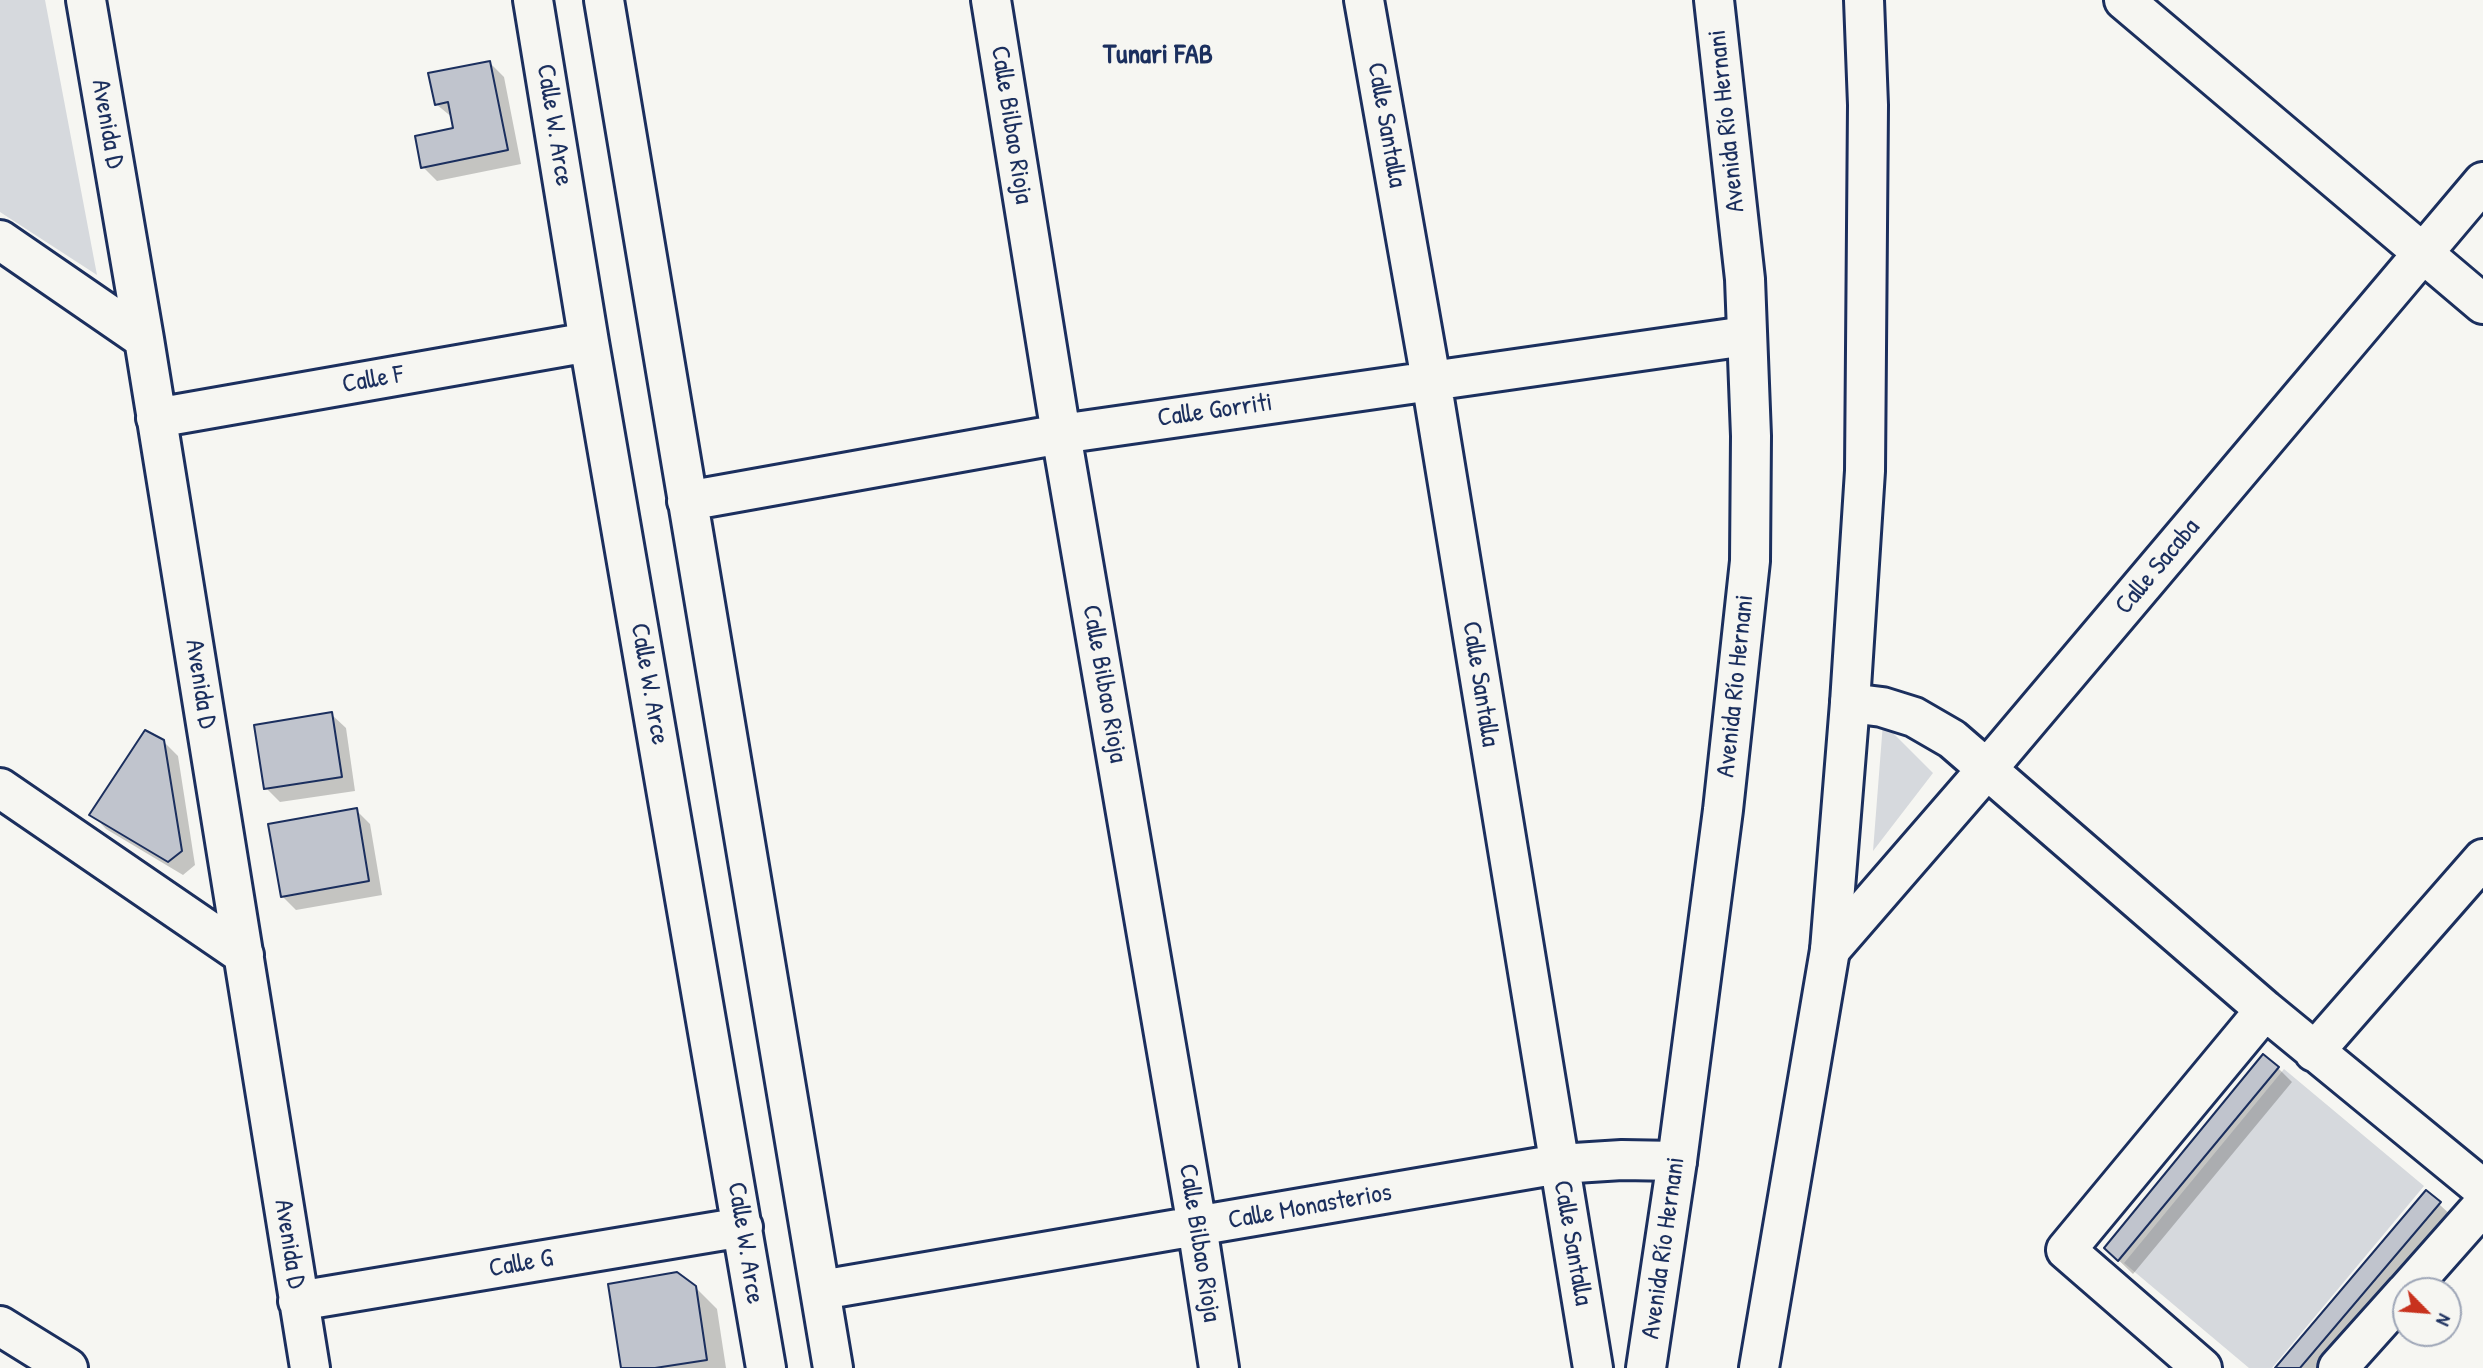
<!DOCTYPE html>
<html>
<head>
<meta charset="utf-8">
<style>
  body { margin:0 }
  #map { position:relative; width:2483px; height:1368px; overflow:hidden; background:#f6f6f2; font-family:"Patrick Hand",sans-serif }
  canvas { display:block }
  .north { position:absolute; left:2392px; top:1277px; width:70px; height:70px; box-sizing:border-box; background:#f6f6f2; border:2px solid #9ea6b7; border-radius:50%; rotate:115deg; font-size:19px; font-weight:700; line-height:28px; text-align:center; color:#1b2f5e }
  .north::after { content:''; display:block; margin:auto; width:24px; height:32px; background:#c8321e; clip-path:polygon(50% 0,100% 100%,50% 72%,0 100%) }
</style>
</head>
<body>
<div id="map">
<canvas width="2483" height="1368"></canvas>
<div class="north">N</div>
</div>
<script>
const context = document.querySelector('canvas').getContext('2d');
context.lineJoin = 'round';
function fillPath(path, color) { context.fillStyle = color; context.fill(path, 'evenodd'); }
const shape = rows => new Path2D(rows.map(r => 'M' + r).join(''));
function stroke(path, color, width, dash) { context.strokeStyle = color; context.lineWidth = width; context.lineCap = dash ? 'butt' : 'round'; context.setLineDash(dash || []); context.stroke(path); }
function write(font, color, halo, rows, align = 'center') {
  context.font = font + ' "Patrick Hand",sans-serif'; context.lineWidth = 6; context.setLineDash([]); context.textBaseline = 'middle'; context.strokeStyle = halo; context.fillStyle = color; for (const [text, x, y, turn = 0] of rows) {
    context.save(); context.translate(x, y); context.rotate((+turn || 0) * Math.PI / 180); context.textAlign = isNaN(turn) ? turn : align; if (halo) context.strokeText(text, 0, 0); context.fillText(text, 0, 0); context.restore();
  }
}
const green = shape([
  [0,0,45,0,97,275,0,212],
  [1883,723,1933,773,1873,851],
  [2284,1069,2424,1186,2272,1368,2249,1368,2124,1263]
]);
const shadow = shape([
  [490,63,504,77,521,164,437,181,423,167,455,130,453,118,436,104],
  [331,714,346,728,355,791,280,802,266,788],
  [163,741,178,756,195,865,183,875,106,829,92,814],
  [356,810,370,824,382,895,296,910,282,896],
  [2278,1068,2292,1082,2133,1274,2106,1248],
  [2427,1193,2454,1218,2326,1368,2277,1368],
  [695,1287,717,1309,726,1368,623,1368]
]);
const building = shape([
  [490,61,508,150,421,168,415,136,453,128,448,102,435,105,428,73,490,61],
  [332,712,342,777,264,789,254,725,332,712],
  [145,730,164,740,182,851,168,862,89,815,145,730],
  [357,808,369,881,281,897,268,824,357,808],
  [2263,1054,2279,1067,2118,1261,2104,1248,2263,1054],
  [2426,1190,2441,1202,2300,1368,2275,1368,2426,1190],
  [677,1272,696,1286,707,1360,655,1368,621,1368,608,1284,677,1272]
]);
const minor = shape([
  [86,0,144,339,310,1368],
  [533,0,589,342,766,1368],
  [604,0,833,1368],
  [991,0,1061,434,1197,1226,1219,1368],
  [1364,0,1431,380,1593,1368],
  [2124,0,2483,304],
  [0,240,144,339],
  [156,418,589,342],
  [687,501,1061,434,1746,336],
  [1850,703,1882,707,1914,717,1952,739,2265,1010,2483,1189],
  [0,788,244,955],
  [1830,950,1987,769,2483,182],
  [2314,1052,2483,859],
  [821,1290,1559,1164,1622,1160,1677,1161],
  [2407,1291,2483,1205],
  [298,1301,743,1227],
  [0,1326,68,1368],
  [2202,1368,2066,1250,2265,1010],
  [2338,1368,2406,1292]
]);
const tertiary = shape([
  [1646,1368,1677,1161,1723,810,1750,561,1751,436,1745,279,1714,0],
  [1759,1368,1830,950,1850,703,1865,471,1868,105,1864,0]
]);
const streetNames = [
  ["Avenida Río Hernani",1727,121,-96],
  ["Avenida D",107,124,80],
  ["Calle W. Arce",554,125,81],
  ["Calle Bilbao Rioja",1011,125,81],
  ["Calle Santalla",1386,125,80],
  ["Calle F",373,380,-10],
  ["Calle Gorriti",1215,411,-8],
  ["Calle Sacaba",2158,567,-50],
  ["Avenida D",200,684,81],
  ["Calle W. Arce",649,684,80],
  ["Calle Bilbao Rioja",1104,684,80],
  ["Calle Santalla",1480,684,81],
  ["Avenida Río Hernani",1736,686,-84],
  ["Calle Monasterios",1310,1207,-10],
  ["Calle W. Arce",745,1243,81],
  ["Calle Bilbao Rioja",1199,1243,81],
  ["Calle Santalla",1572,1243,80],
  ["Avenida D",289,1244,81],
  ["Avenida Río Hernani",1664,1248,-82],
  ["Calle G",521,1264,-10]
];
const neighbourhoodNames = [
  ["Tunari FAB",1158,56]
];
fillPath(green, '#d6d9dd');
fillPath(shadow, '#0003');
fillPath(building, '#c0c4cd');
stroke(building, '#1b2f5e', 2);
stroke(minor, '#1b2f5e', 44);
stroke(tertiary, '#1b2f5e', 44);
stroke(minor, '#f6f6f2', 38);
stroke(tertiary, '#f6f6f2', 38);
write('26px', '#1b2f5e', '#f6f6f2', streetNames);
write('bold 28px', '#1b2f5e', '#f6f6f2', neighbourhoodNames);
</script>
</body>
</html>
